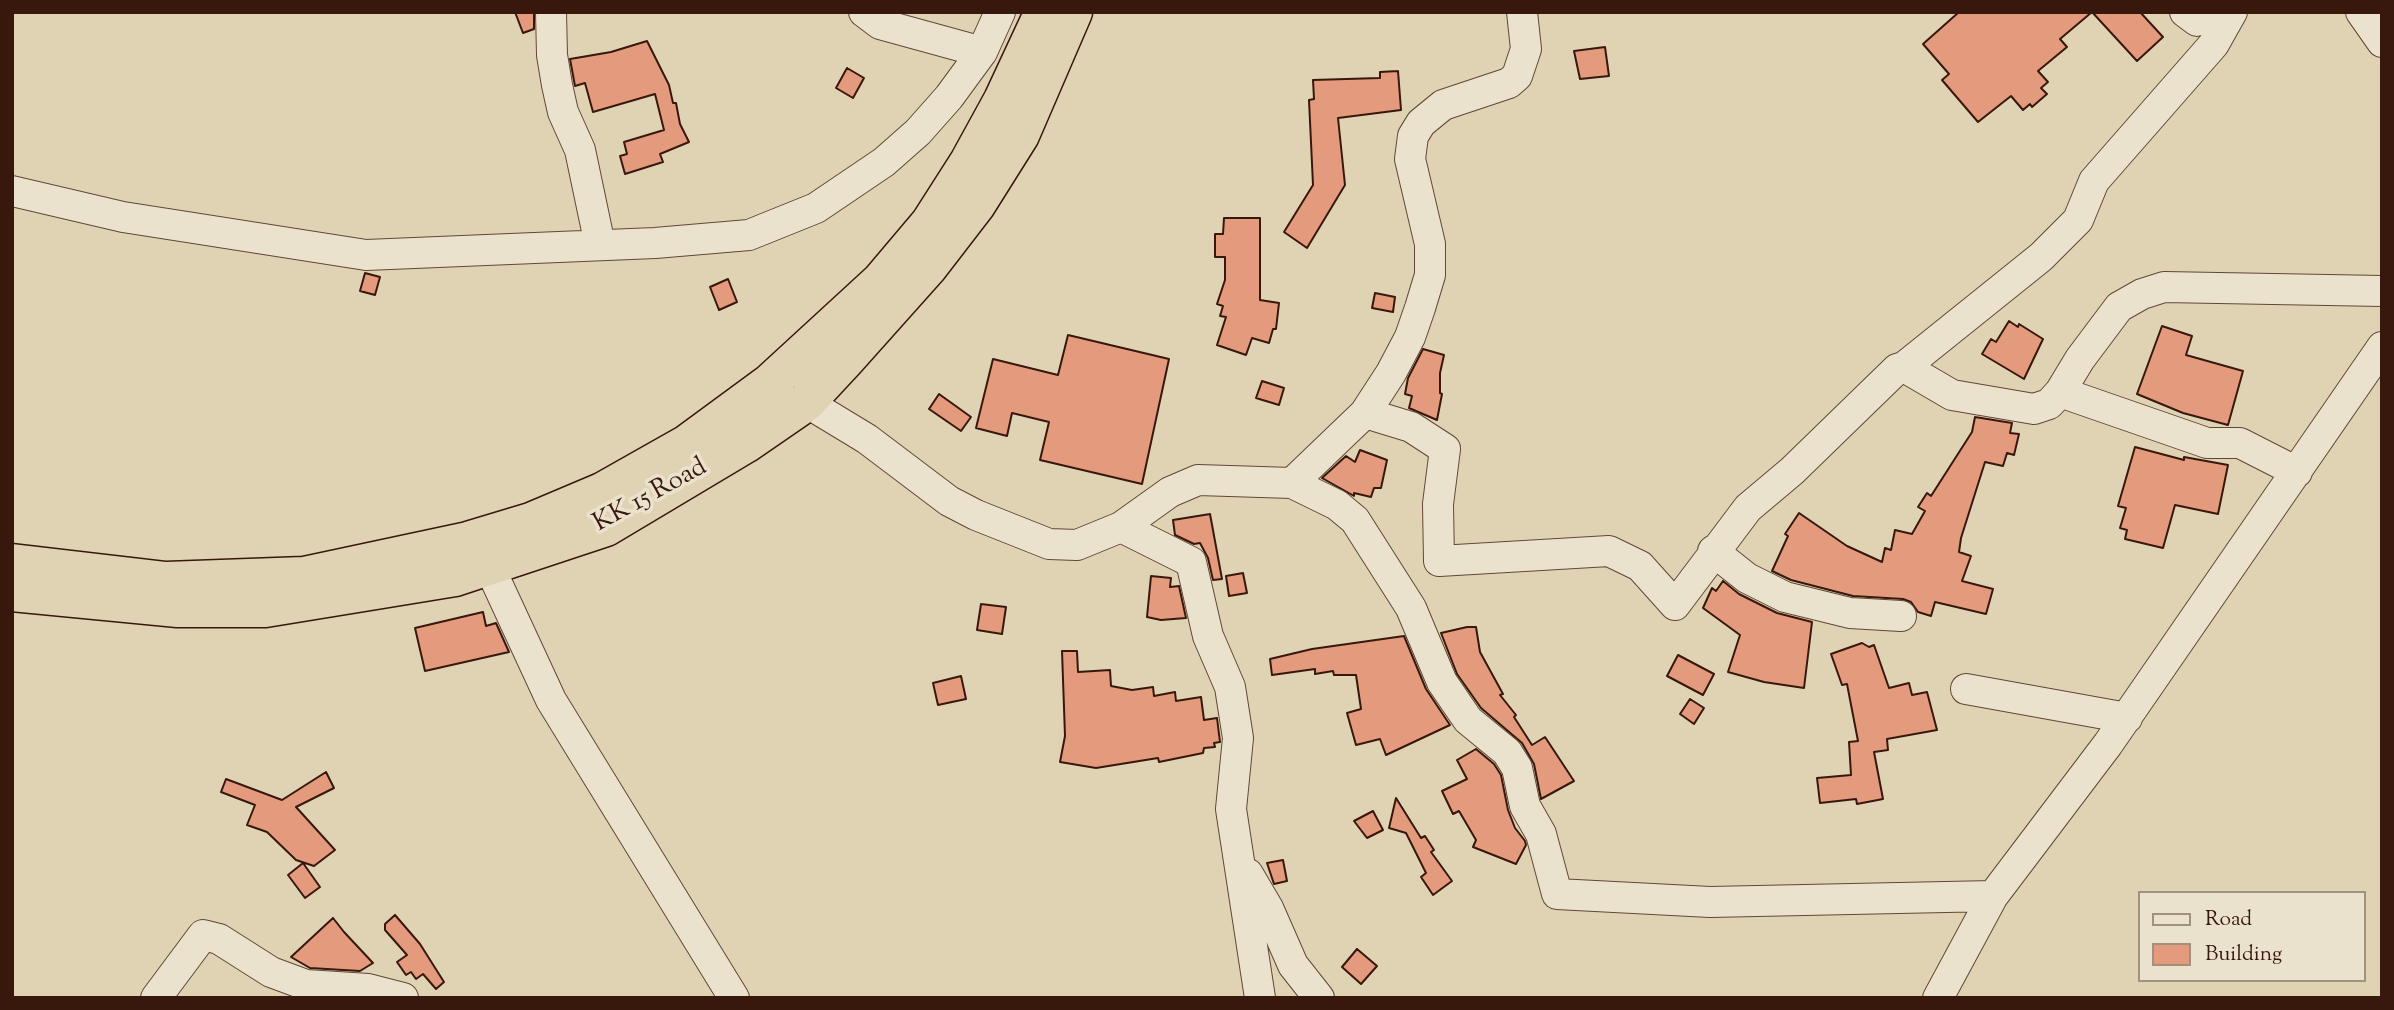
<!DOCTYPE html>
<html>
<head>
<meta charset="utf-8">
<style>
  body { margin:0 }
  #map { position:relative; width:2394px; height:1010px; overflow:hidden; background:#e0d3b4; font-family:"Sorts Mill Goudy",serif }
  canvas { display:block }
  .frame { position:absolute; inset:0; border:14px solid #38180c; pointer-events:none }
  .legend { position:absolute; left:2138px; top:891px; width:228px; height:91px; box-sizing:border-box; background:#ebe2ce; border:2px solid #a39180; margin:0; padding:9px 12px; list-style:none; font-size:21px; color:#38180c }
  .legend li { display:flex; align-items:center; gap:14px; height:35px }
  .legend b { width:35px; border:2px solid #a39180 }
</style>
</head>
<body>
<div id="map">
<canvas width="2394" height="1010"></canvas>
<div class="frame"></div>
<ul class="legend">
<li><b style="height:9px;background:#ebe2ce"></b>Road</li>
<li><b style="height:19px;background:#e39a7d"></b>Building</li>
</ul>
</div>
<script>
const context = document.querySelector('canvas').getContext('2d');
context.lineJoin = 'round';
function fillPath(path, color) { context.fillStyle = color; context.fill(path, 'evenodd'); }
const shape = rows => new Path2D(rows.map(r => 'M' + r).join(''));
function stroke(path, color, width, dash) { context.strokeStyle = color; context.lineWidth = width; context.lineCap = dash ? 'butt' : 'round'; context.setLineDash(dash || []); context.stroke(path); }
function write(font, color, halo, rows, align = 'center') {
  context.font = font + ' "Sorts Mill Goudy",serif'; context.lineWidth = 7; context.setLineDash([]); context.textBaseline = 'middle'; context.strokeStyle = halo; context.fillStyle = color; for (const [text, x, y, turn = 0] of rows) {
    context.save(); context.translate(x, y); context.rotate((+turn || 0) * Math.PI / 180); context.textAlign = isNaN(turn) ? turn : align; if (halo) context.strokeText(text, 0, 0); context.fillText(text, 0, 0); context.restore();
  }
}
const building = shape([
  [515,12,534,12,534,29,523,33,515,12],
  [1959,12,2092,12,2060,39,2067,47,2038,71,2048,82,2041,88,2047,94,2032,107,2030,104,2023,110,2011,96,1978,122,1942,80,1949,74,1923,44,1959,12],
  [2092,12,2140,12,2163,37,2137,61,2092,12],
  [647,41,669,85,673,103,676,103,680,124,689,142,660,154,663,162,625,174,620,156,627,154,624,142,664,130,655,94,593,112,585,83,575,86,570,59,611,52,647,41],
  [1605,47,1609,76,1580,79,1574,51,1605,47],
  [847,68,864,78,853,98,836,88,847,68],
  [1398,71,1401,110,1338,118,1345,185,1307,248,1284,232,1313,185,1309,100,1314,99,1313,80,1380,78,1380,72,1398,71],
  [1224,218,1260,218,1260,300,1279,303,1276,329,1273,329,1269,343,1252,338,1246,355,1217,345,1226,317,1220,316,1223,306,1217,304,1225,280,1225,257,1215,257,1215,234,1223,234,1224,218],
  [365,273,380,277,375,295,360,291,365,273],
  [728,279,737,302,719,310,710,287,728,279],
  [1375,293,1395,297,1393,312,1372,308,1375,293],
  [2009,321,2018,327,2019,324,2043,339,2024,379,1982,354,1991,339,1996,342,2009,321],
  [2162,326,2192,336,2186,355,2243,371,2228,425,2183,413,2137,394,2162,326],
  [1068,335,1169,359,1142,484,1040,460,1049,422,1012,413,1007,436,976,428,993,359,1058,375,1068,335],
  [1423,349,1444,355,1440,373,1440,393,1442,394,1437,420,1409,408,1412,396,1405,394,1408,378,1423,349],
  [1262,381,1284,388,1279,405,1256,398,1262,381],
  [939,394,971,417,961,431,929,409,939,394],
  [1975,417,2012,423,2010,433,2019,434,2014,455,2007,453,2003,466,1985,462,1961,538,1959,552,1971,556,1962,581,1993,589,1986,614,1935,602,1931,616,1918,612,1911,602,1903,599,1853,596,1791,580,1772,571,1788,536,1785,534,1799,513,1847,546,1882,562,1885,548,1891,550,1895,530,1912,534,1925,511,1918,507,1927,493,1931,496,1972,432,1975,417],
  [2135,447,2184,460,2184,457,2228,465,2218,514,2175,505,2163,548,2125,539,2127,530,2120,528,2126,508,2118,506,2135,447],
  [1360,450,1387,460,1381,488,1374,488,1371,497,1354,493,1354,496,1322,478,1346,456,1355,462,1360,450],
  [1210,514,1222,579,1213,580,1208,558,1200,543,1194,544,1175,535,1173,520,1210,514],
  [1243,573,1247,593,1229,596,1226,576,1243,573],
  [1151,576,1171,578,1170,587,1179,586,1186,618,1161,620,1147,617,1151,576],
  [1723,581,1739,594,1777,613,1812,622,1804,688,1764,682,1728,672,1740,635,1703,608,1712,588,1716,591,1723,581],
  [981,604,1006,607,1002,634,977,630,981,604],
  [483,612,486,626,496,623,509,652,425,671,415,628,483,612],
  [1467,627,1476,627,1480,652,1503,694,1500,695,1516,715,1514,717,1532,745,1545,737,1574,781,1541,799,1534,764,1522,743,1481,708,1457,674,1441,633,1467,627],
  [1404,636,1426,689,1450,725,1386,755,1380,739,1356,745,1347,713,1361,709,1356,675,1334,675,1333,671,1315,674,1315,669,1272,675,1270,659,1312,649,1404,636],
  [1862,643,1869,647,1874,645,1889,688,1909,683,1912,695,1927,692,1937,730,1887,739,1888,750,1874,752,1883,799,1857,804,1856,799,1820,803,1817,778,1851,775,1849,742,1858,741,1847,684,1842,685,1831,654,1862,643],
  [1062,651,1077,651,1078,672,1110,670,1111,686,1132,690,1153,687,1154,696,1175,692,1176,701,1201,697,1204,720,1217,718,1220,742,1214,743,1215,747,1204,748,1203,753,1159,762,1158,758,1096,768,1060,762,1065,736,1062,651],
  [1678,655,1714,674,1703,695,1667,676,1678,655],
  [961,676,966,699,938,705,933,683,961,676],
  [1690,699,1704,708,1694,724,1680,714,1690,699],
  [1476,749,1494,764,1501,775,1508,810,1515,828,1525,841,1526,845,1516,864,1473,847,1476,840,1459,811,1453,814,1442,791,1467,779,1457,760,1476,749],
  [326,772,334,788,296,807,335,850,314,866,296,860,267,832,247,825,255,805,221,792,226,779,282,800,326,772],
  [1396,798,1421,838,1425,836,1434,850,1431,852,1452,881,1433,895,1421,877,1426,873,1406,833,1389,828,1396,798],
  [1373,811,1383,830,1367,838,1354,821,1373,811],
  [1283,860,1287,881,1274,884,1267,863,1283,860],
  [303,863,320,887,305,898,288,875,303,863],
  [395,915,420,944,444,982,436,989,423,974,416,979,411,972,406,975,397,962,407,955,385,930,385,924,395,915],
  [333,918,344,932,373,963,360,971,310,968,291,957,333,918],
  [1357,949,1377,966,1361,984,1342,967,1357,949]
]);
const minor = shape([
  [551,12,552,55,557,85,563,112,580,150,600,245],
  [864,12,880,24,982,52],
  [2185,12,2197,21,2210,12],
  [2361,12,2382,42],
  [12,191,123,217,366,255,655,243,749,235,816,208,884,162,918,132,949,97,982,52,1000,12],
  [1904,367,1952,395,2034,409,2049,404,2060,392,2080,359,2119,307,2142,294,2164,287,2382,291],
  [2060,392,2207,443,2240,443,2297,472],
  [806,402,867,439,949,501,976,515,1049,544,1077,545,1121,527,1170,492,1198,480,1292,483,1365,413,1391,373,1410,337,1420,308,1430,275,1430,244,1410,159,1413,136,1421,123,1443,105,1509,83,1517,76,1526,49,1522,12],
  [1365,413,1411,427,1445,449,1438,504,1439,561,1609,551,1640,566,1675,605,1748,508,1792,471,1897,369,1904,367,2041,257,2078,220,2094,181,2214,44,2232,12],
  [1292,483,1337,505,1355,520,1411,608,1442,682,1468,720,1507,752,1517,768,1525,806,1541,834,1557,894,1710,902,1993,896],
  [1121,527,1191,562,1208,636,1230,687,1238,738,1231,809,1260,998],
  [1713,551,1747,578,1785,597,1850,613,1901,616],
  [489,566,551,700,734,998],
  [1966,689,2127,718],
  [1248,874,1268,908,1293,965,1319,998],
  [156,998,203,935,219,939,271,972,306,985,368,989,403,998],
  [1938,998,1993,896,2108,744,2382,347]
]);
const highway = shape([
  [12,563,166,581,304,576,468,541,531,522,602,492,687,444,770,383,881,281,930,223,969,162,1003,100,1044,12],
  [12,592,178,608,265,608,455,577,606,527,745,444,806,402,846,359,929,266,976,205,1020,135,1073,12]
]);
const streetNames = [
  ["KK 15 Road",651,497,-29]
];
fillPath(building, '#e39a7d');
stroke(building, '#38180c', 2);
stroke(minor, '#624736', 32);
stroke(highway, '#38180c', 41);
stroke(minor, '#ebe2ce', 30);
stroke(highway, '#e0d3b4', 38);
write('26px', '#38180c', '#ebe2ce', streetNames);
</script>
</body>
</html>
